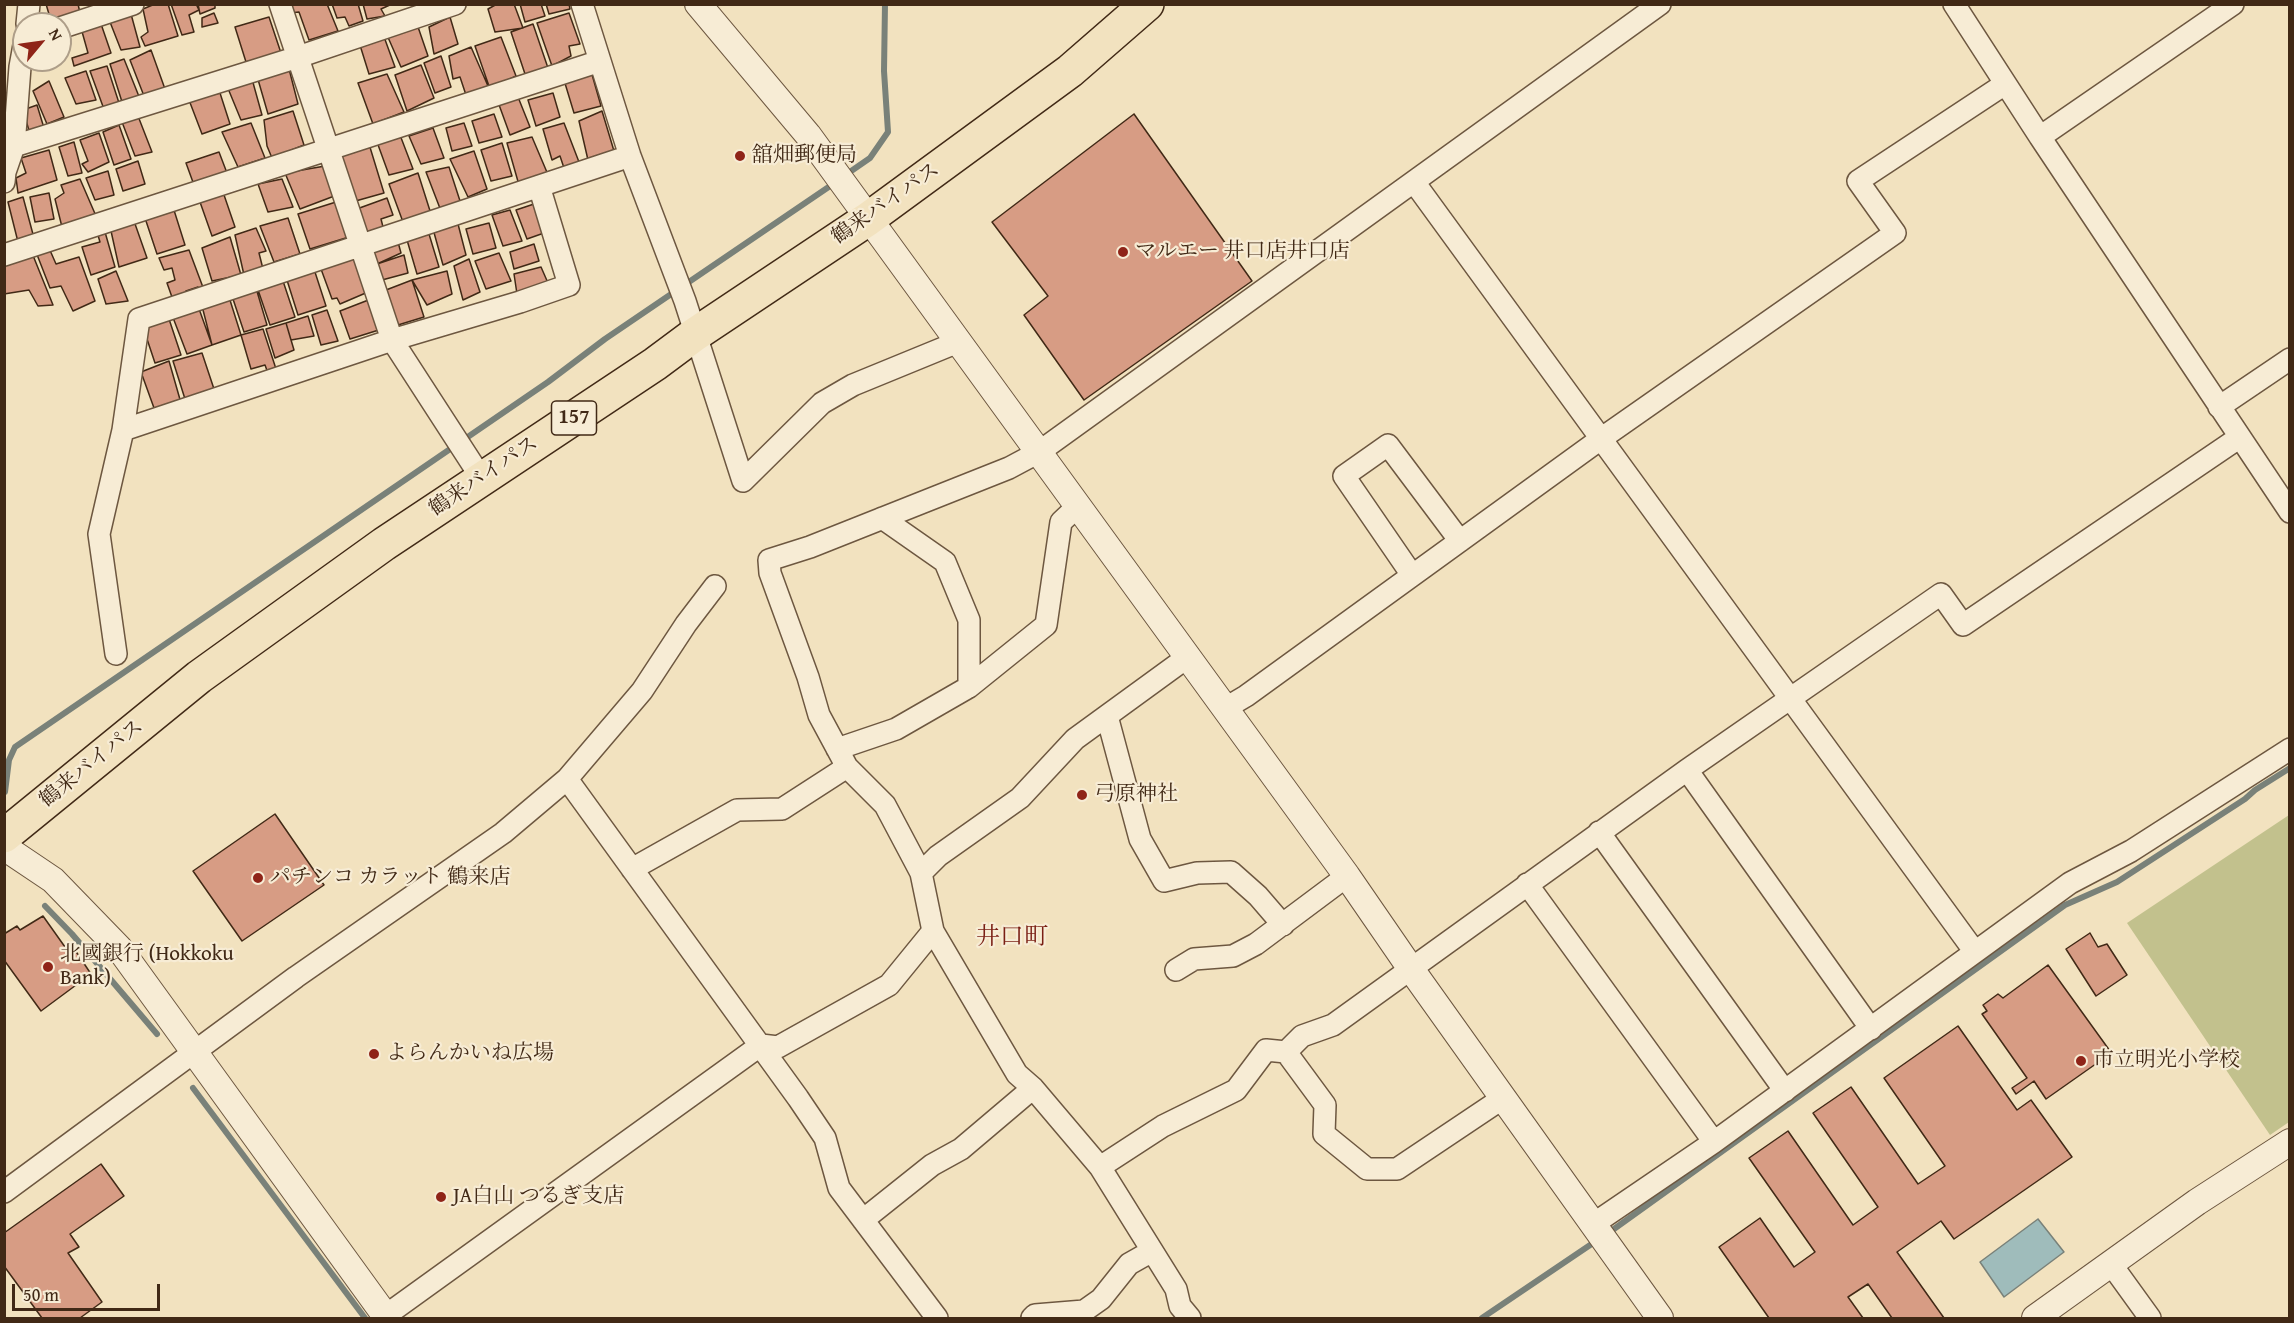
<!DOCTYPE html>
<html>
<head>
<meta charset="utf-8">
<style>
  body { margin:0 }
  #map { position:relative; width:2294px; height:1323px; overflow:hidden; background:#f2e2bf; font-family:"Gentium Book Plus",serif }
  canvas { display:block }
  .frame { position:absolute; inset:0; border:6px solid #412916; pointer-events:none }
  .north { position:absolute; left:12px; top:12px; width:60px; height:60px; box-sizing:border-box; background:#f7ecd5; border:2px solid #ae9e89; border-radius:50%; rotate:61deg; font-size:16px; font-weight:700; line-height:24px; text-align:center; color:#412916 }
  .north::after { content:''; display:block; margin:auto; width:21px; height:27px; background:#8f2418; clip-path:polygon(50% 0,100% 100%,50% 72%,0 100%) }
  .scale { position:absolute; left:12px; top:1284px; width:148px; height:27px; box-sizing:border-box; border:3px solid #412916; border-top:0; padding-left:8px; font-size:18px; line-height:21px; white-space:nowrap; color:#412916; -webkit-text-stroke:4px #f7ecd5; paint-order:stroke }
</style>
</head>
<body>
<div id="map">
<canvas width="2294" height="1323"></canvas>
<div class="frame"></div>
<div class="north">N</div>
<div class="scale">50 m</div>
</div>
<script>
const context = document.querySelector('canvas').getContext('2d');
context.lineJoin = 'round';
function fillPath(path, color) { context.fillStyle = color; context.fill(path, 'evenodd'); }
const shape = rows => new Path2D(rows.map(r => 'M' + r).join(''));
function stroke(path, color, width, dash) { context.strokeStyle = color; context.lineWidth = width; context.lineCap = dash ? 'butt' : 'round'; context.setLineDash(dash || []); context.stroke(path); }
function write(font, color, halo, rows, align = 'center') {
  context.font = font + ' "Gentium Book Plus","Noto Serif JP",serif'; context.lineWidth = 4.5; context.setLineDash([]); context.textBaseline = 'middle'; context.strokeStyle = halo; context.fillStyle = color; for (const [text, x, y, turn = 0] of rows) {
    context.save(); context.translate(x, y); context.rotate((+turn || 0) * Math.PI / 180); context.textAlign = isNaN(turn) ? turn : align; if (halo) context.strokeText(text, 0, 0); context.fillText(text, 0, 0); context.restore();
  }
}
const green = shape([
  [2289,815,2289,1122,2270,1135,2127,923]
]);
const water = shape([
  [2038,1219,2064,1252,2004,1297,1980,1262,2038,1219]
]);
const stream = shape([
  [844,176,870,158,888,132,884,71,885,4],
  [5,792,9,760,15,747,548,382,605,339,836,182],
  [45,906,72,934,157,1034],
  [193,1088,365,1318],
  [1607,1234,2065,905,2117,882,2245,799,2255,790,2290,768],
  [1482,1318,1599,1239]
]);
const building = shape([
  [46,4,78,4,80,13,51,21,46,4],
  [155,4,168,4,178,36,145,46,141,37,148,32,143,9,155,4],
  [171,4,196,4,199,10,189,15,194,32,182,35,171,4],
  [198,4,215,4,215,8,200,14,198,4],
  [289,4,327,4,338,31,309,40,299,12,290,13,289,4],
  [332,4,358,4,363,21,349,26,345,17,337,18,332,4],
  [363,4,392,4,381,9,385,16,367,19,363,4],
  [497,4,514,4,523,28,495,32,488,9,497,4],
  [520,4,541,4,545,16,525,22,520,4],
  [546,4,569,4,570,9,549,14,546,4],
  [214,13,218,23,202,27,202,18,214,13],
  [569,13,580,44,569,46,571,56,552,66,537,23,569,13],
  [131,14,140,47,121,50,110,22,131,14],
  [269,17,281,53,246,62,235,27,269,17],
  [450,17,458,44,434,54,429,27,450,17],
  [100,21,111,53,74,66,72,58,88,53,81,28,100,21],
  [417,24,428,56,401,67,387,35,417,24],
  [533,24,548,68,526,77,511,32,533,24],
  [383,34,395,67,369,74,359,42,383,34],
  [501,37,516,76,490,89,475,46,501,37],
  [471,47,488,86,466,95,460,77,453,79,449,56,471,47],
  [151,50,165,89,144,96,130,60,151,50],
  [441,56,451,87,435,93,424,63,441,56],
  [124,59,140,99,123,105,110,64,124,59],
  [288,65,298,104,268,114,257,76,288,65],
  [421,65,434,98,407,111,395,75,421,65],
  [107,66,120,106,105,112,90,71,107,66],
  [86,71,96,100,76,104,65,78,86,71],
  [591,71,601,106,574,113,564,80,591,71],
  [387,74,404,112,373,124,358,83,387,74],
  [252,79,262,115,241,120,227,86,252,79],
  [49,81,64,117,47,124,33,91,49,81],
  [220,93,230,124,202,134,189,100,220,93],
  [553,93,560,117,536,126,528,100,553,93],
  [518,97,530,127,510,135,498,102,518,97],
  [37,105,44,128,30,134,23,110,37,105],
  [293,111,304,145,272,158,267,146,264,120,293,111],
  [602,111,614,151,588,160,579,121,602,111],
  [494,114,502,137,479,143,472,121,494,114],
  [1134,114,1252,281,1084,400,1024,315,1048,296,992,222,1134,114],
  [138,116,152,152,135,156,122,122,138,116],
  [251,123,265,158,238,167,222,132,251,123],
  [464,123,472,146,452,151,446,128,464,123],
  [564,123,579,162,564,168,560,156,552,160,543,129,564,123],
  [119,125,131,159,114,165,103,132,119,125],
  [433,128,444,158,421,164,409,136,433,128],
  [99,133,109,162,88,172,82,164,88,161,80,140,99,133],
  [400,135,413,169,389,175,377,142,400,135],
  [532,137,549,177,519,185,507,143,532,137],
  [74,142,82,173,68,176,59,147,74,142],
  [502,143,512,176,491,181,481,150,502,143],
  [369,144,384,193,352,202,336,153,369,144],
  [49,150,57,180,18,193,16,178,26,173,21,158,49,150],
  [474,151,487,189,468,197,450,159,474,151],
  [219,152,227,173,194,185,186,163,219,152],
  [138,161,145,184,123,191,116,169,138,161],
  [325,166,337,195,300,209,285,173,325,166],
  [449,167,461,204,441,211,426,172,449,167],
  [108,171,114,195,95,200,86,178,108,171],
  [418,173,431,214,403,222,389,184,418,173],
  [80,179,96,216,62,227,55,199,64,193,61,185,80,179],
  [282,179,293,207,268,212,258,184,282,179],
  [223,192,235,227,212,236,200,202,223,192],
  [49,193,54,219,35,222,30,197,49,193],
  [23,197,34,238,18,242,8,202,23,197],
  [387,198,393,215,381,219,384,231,361,237,354,210,387,198],
  [336,202,349,237,310,249,298,214,336,202],
  [534,204,544,233,527,239,516,210,534,204],
  [173,207,185,245,157,254,145,218,173,207],
  [510,210,522,241,503,246,492,215,510,210],
  [288,218,300,254,274,262,260,226,288,218],
  [134,221,147,258,119,267,111,231,134,221],
  [489,223,496,248,473,254,466,229,489,223],
  [458,224,466,255,443,265,433,229,458,224],
  [256,228,266,251,259,253,263,269,244,275,235,235,256,228],
  [97,232,105,232,115,267,91,275,82,247,100,242,97,232],
  [429,234,439,267,417,274,407,240,429,234],
  [230,237,241,275,212,281,202,248,230,237],
  [398,242,401,253,377,264,373,252,398,242],
  [534,244,539,261,514,269,510,252,534,244],
  [49,248,56,264,79,257,95,301,73,311,61,286,50,288,36,252,49,248],
  [189,250,204,290,200,292,198,287,186,291,188,296,173,300,167,283,175,280,172,268,164,270,159,258,189,250],
  [32,253,53,305,38,306,29,290,4,294,4,266,32,253],
  [499,253,511,281,486,289,475,261,499,253],
  [404,255,408,273,382,280,377,264,404,255],
  [355,256,368,292,340,304,337,298,332,299,321,269,355,256],
  [469,259,480,292,463,300,454,266,469,259],
  [541,267,548,283,517,294,514,274,541,267],
  [314,269,326,306,298,315,286,277,314,269],
  [116,271,128,301,106,304,98,279,116,271],
  [447,271,452,294,427,305,412,280,447,271],
  [282,278,295,317,270,325,257,287,282,278],
  [412,280,424,317,398,325,386,290,412,280],
  [256,288,267,325,244,332,232,296,256,288],
  [229,297,241,335,212,345,202,306,229,297],
  [371,299,382,329,350,339,340,311,371,299],
  [198,306,212,345,187,354,172,315,198,306],
  [327,310,338,341,321,345,312,315,327,310],
  [168,316,181,355,155,363,142,324,168,316],
  [308,316,314,336,291,340,286,323,308,316],
  [286,323,294,350,275,358,266,329,286,323],
  [263,329,277,372,269,376,265,365,251,369,241,335,263,329],
  [202,353,214,389,185,399,173,361,202,353],
  [169,361,181,403,154,408,141,372,169,361],
  [275,814,324,885,242,941,193,871,275,814],
  [43,916,65,947,71,944,91,974,41,1011,4,960,4,934,17,926,20,930,43,916],
  [2090,933,2098,947,2107,944,2127,975,2096,996,2066,949,2090,933],
  [2048,965,2110,1051,2108,1060,2100,1061,2046,1099,2034,1081,2016,1094,2012,1088,2027,1078,1982,1014,1987,1011,1983,1005,1998,994,2003,998,2048,965],
  [1958,1026,2017,1110,2031,1100,2072,1157,1954,1239,1941,1221,1897,1252,1944,1318,1892,1318,1868,1284,1848,1297,1863,1318,1769,1318,1719,1247,1760,1218,1794,1267,1815,1252,1749,1158,1788,1131,1853,1225,1878,1207,1813,1113,1851,1087,1918,1184,1945,1166,1884,1078,1958,1026],
  [101,1164,124,1196,70,1234,79,1247,68,1253,102,1302,80,1318,42,1318,4,1266,4,1233,101,1164]
]);
const minor = shape([
  [582,4,630,156,685,301,743,481,822,403,853,385,958,342],
  [1954,4,2040,137,2233,4],
  [27,24,29,4],
  [60,28,133,4],
  [2040,137,2290,512],
  [14,146,298,57,455,4],
  [4,182,5,172,14,146,20,67,24,45],
  [1414,182,1975,952],
  [4,255,600,61],
  [2219,407,2290,359],
  [123,430,139,319,630,156],
  [482,479,392,340,520,302,569,285,539,186],
  [882,518,945,562,969,620,969,687],
  [1412,575,1344,476,1388,445,1460,541],
  [116,654,99,534,123,430,392,340,280,4],
  [1224,709,1246,696,1602,438,1895,233,1858,181,2005,84],
  [1107,716,1140,839,1164,881,1197,873,1231,872,1258,896,1283,925],
  [837,749,896,729,969,687,1046,625,1061,522,1079,505],
  [1687,770,1871,1029],
  [567,779,798,1098,825,1138,839,1188,937,1318],
  [1599,832,1785,1091],
  [632,869,737,810,782,809,847,767],
  [921,873,938,856,1020,798,1075,739,1189,656],
  [1527,884,1714,1142],
  [1176,970,1194,959,1233,956,1256,944,1347,876],
  [1503,1098,1397,1169,1367,1169,1324,1134,1325,1105,1286,1052,1302,1036,1333,1025,1687,770,1941,594,1963,625,2240,437],
  [1100,1167,1163,1126,1236,1090,1266,1050,1286,1052],
  [4,1192,296,977,503,833,567,779,642,691,686,624,715,586],
  [863,1220,932,1165,961,1149,1033,1088],
  [1592,1225,1714,1142,2070,883,2131,851,2290,749],
  [2111,1264,2150,1318],
  [385,1316,761,1045,778,1047,889,985,933,931],
  [1032,1318,1035,1315,1084,1311,1101,1299,1129,1264,1152,1251],
  [1190,1318,1180,1306,1176,1289,1100,1167,1033,1088,1017,1074,933,931,921,873,885,805,847,767,819,715,808,677,770,573,769,560,810,547,1009,468,1039,452,1660,4]
]);
const tertiary = shape([
  [698,4,808,135,1347,876,1411,969,1660,1318],
  [4,847,53,880,119,948,387,1318],
  [2035,1318,2197,1202,2290,1142]
]);
const trunk = shape([
  [4,836,199,677,384,544,655,364,694,335,868,219,1070,71,1147,4]
]);
const markers = [
  [740,156,6,"#8f2418"],
  [1123,252,6,"#8f2418"],
  [1082,795,6,"#8f2418"],
  [258,878,6,"#8f2418"],
  [48,967,6,"#8f2418"],
  [374,1054,6,"#8f2418"],
  [2081,1061,6,"#8f2418"],
  [441,1197,6,"#8f2418"]
];
const shields = [
  [574,418,45]
];
const shieldNames = [
  ["157",574,418]
];
const poiNames = [
  ["舘畑郵便局",752,156],
  ["マルエー 井口店井口店",1135,252],
  ["弓原神社",1094,795],
  ["パチンコ カラット 鶴来店",270,878],
  ["北國銀行 (Hokkoku",60,955],
  ["Bank)",60,979],
  ["よらんかいね広場",386,1054],
  ["市立明光小学校",2093,1061],
  ["JA白山 つるぎ支店",453,1197]
];
const streetNames = [
  ["鶴来バイパス",886,204,-35],
  ["鶴来バイパス",484,477,-34],
  ["鶴来バイパス",92,764,-39]
];
const quarterNames = [
  ["井口町",1012,938]
];
fillPath(green, '#c2c18d');
fillPath(water, '#9fbcbb');
stroke(water, '#798179', 1.5);
stroke(stream, '#798179', 6);
fillPath(building, '#d79c84');
stroke(building, '#412916', 1.5);
stroke(minor, '#6d5740', 24);
stroke(tertiary, '#6d5740', 28);
stroke(trunk, '#412916', 36);
stroke(minor, '#f7ecd5', 21);
stroke(tertiary, '#f7ecd5', 26);
stroke(trunk, '#f2e2bf', 33);
for (const [x, y, r, color] of markers) { const dot = new Path2D(); dot.arc(x, y, r, 0, 2 * Math.PI); context.fillStyle = color; context.fill(dot); stroke(dot, '#f7ecd5', 2); }
for (const [x, y, w] of shields) { const box = new Path2D(); box.roundRect(x - w / 2, y - 17, w, 34, 4.5); context.fillStyle = '#f7ecd5'; context.fill(box); stroke(box, '#412916', 1.5); }
write('bold 20px', '#412916', null, shieldNames);
write('21px', '#412916', '#f7ecd5', poiNames, 'left');
write('21px', '#412916', '#f7ecd5', streetNames);
write('24px', '#7a1f14', '#f7ecd5', quarterNames);
</script>
</body>
</html>
